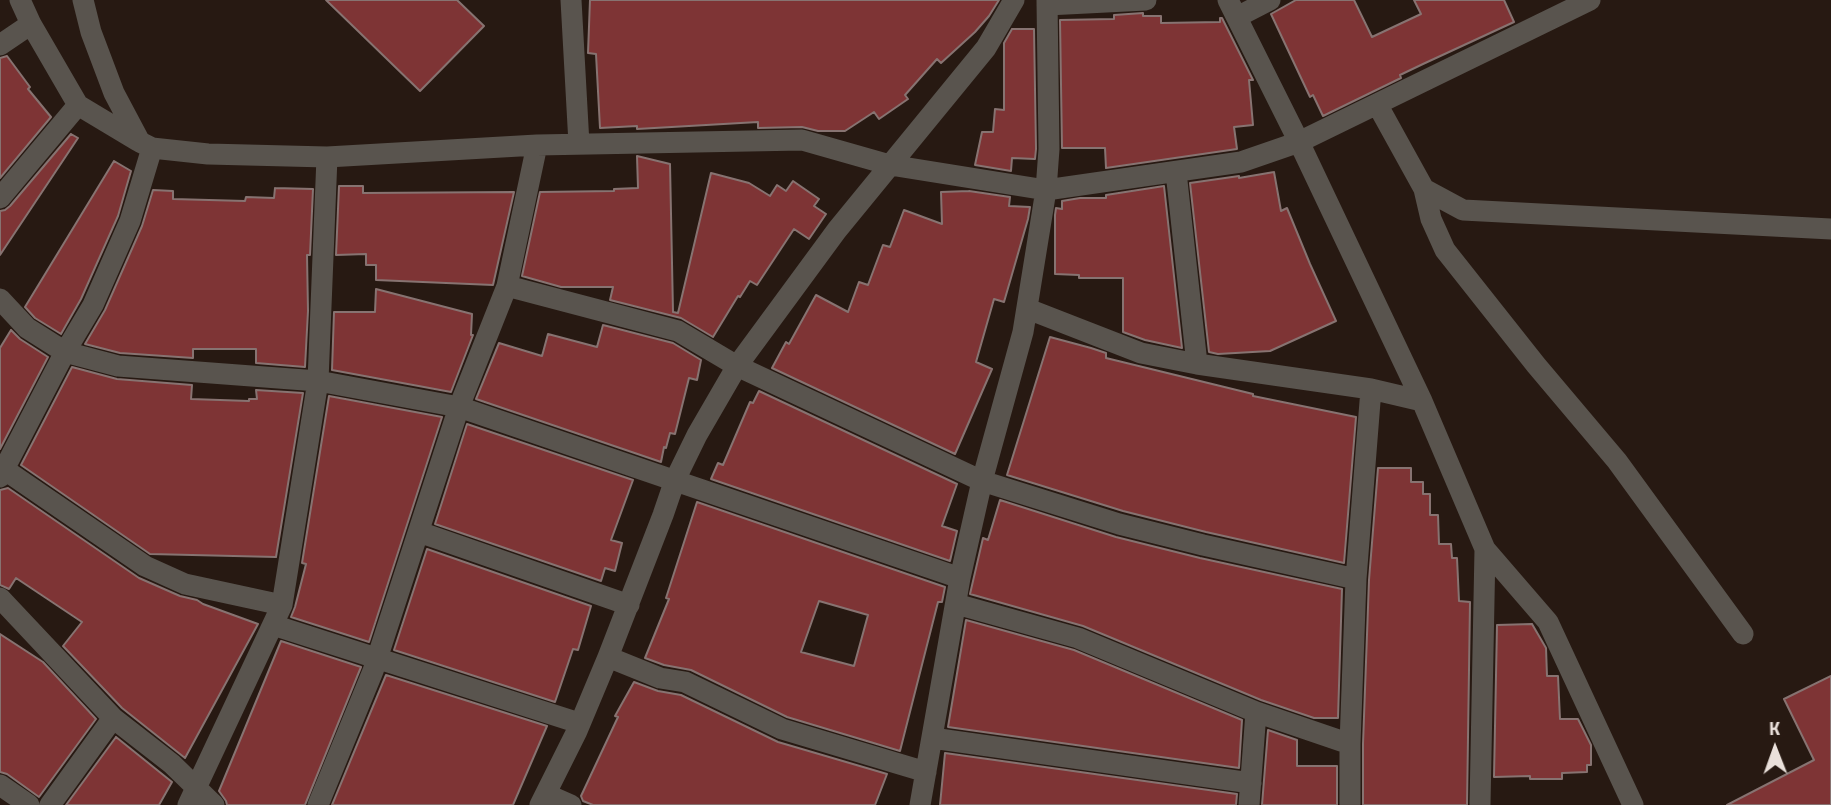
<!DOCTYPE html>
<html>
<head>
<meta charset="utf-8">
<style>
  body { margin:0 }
  #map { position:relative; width:1831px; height:805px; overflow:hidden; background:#271912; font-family:"Titillium Web",sans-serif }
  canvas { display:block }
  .north { position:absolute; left:1740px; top:714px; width:70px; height:70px; -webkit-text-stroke:5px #271912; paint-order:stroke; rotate:359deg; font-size:19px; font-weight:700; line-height:28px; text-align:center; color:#eae0db }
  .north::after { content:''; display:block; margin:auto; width:24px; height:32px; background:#eae0db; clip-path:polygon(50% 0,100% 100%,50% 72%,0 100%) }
</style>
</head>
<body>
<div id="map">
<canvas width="1831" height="805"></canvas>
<div class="north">K</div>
</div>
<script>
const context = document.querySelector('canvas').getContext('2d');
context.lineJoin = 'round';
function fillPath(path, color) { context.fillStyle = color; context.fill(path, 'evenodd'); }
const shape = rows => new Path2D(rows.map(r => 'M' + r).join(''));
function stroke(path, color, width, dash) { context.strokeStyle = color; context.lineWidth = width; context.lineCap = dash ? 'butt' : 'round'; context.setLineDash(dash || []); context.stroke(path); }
const building = shape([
  [326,0,457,0,484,26,420,91,326,0],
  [590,0,999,0,989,16,975,32,941,63,937,59,905,95,908,99,879,119,874,112,845,131,818,131,802,127,758,128,758,122,637,129,637,126,600,128,596,54,588,53,590,0],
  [1296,0,1354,0,1372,37,1421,14,1414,0,1504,0,1514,22,1423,64,1400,75,1401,78,1323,116,1313,95,1310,97,1271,14,1296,0],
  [1143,13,1143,16,1161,16,1161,23,1220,22,1220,18,1222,18,1253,80,1249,80,1253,125,1234,127,1237,149,1106,168,1105,148,1062,148,1060,20,1114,19,1114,15,1143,13],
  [1012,29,1034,29,1036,149,1035,159,1012,158,1011,171,975,165,982,132,993,132,995,109,1004,110,1004,43,1012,29],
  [7,56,30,87,28,89,51,117,0,178,0,58,7,56],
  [71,134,78,138,0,255,0,211,5,210,10,206,71,134],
  [637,156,670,164,673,312,678,313,711,173,749,183,770,196,777,185,786,191,793,181,819,199,814,206,826,214,809,239,794,229,757,285,750,281,740,297,738,296,713,337,681,318,610,300,613,287,561,287,522,276,540,192,614,191,614,189,638,188,637,156],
  [114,161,131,171,118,216,81,299,61,334,35,318,25,307,114,161],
  [1274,172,1281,211,1287,208,1310,264,1336,321,1270,351,1218,354,1209,352,1190,183,1239,176,1239,178,1274,172],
  [339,186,363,186,363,193,514,192,493,285,376,280,376,265,366,265,366,254,336,255,339,186],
  [1164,186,1182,348,1145,340,1123,332,1123,278,1079,278,1079,275,1055,274,1055,215,1056,208,1062,209,1062,201,1080,198,1106,198,1106,195,1164,186],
  [275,188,313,189,310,255,307,255,308,311,305,367,256,363,256,349,193,349,193,358,120,353,85,344,105,310,142,226,153,190,173,191,173,199,245,201,246,197,274,198,275,188],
  [969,191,1010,197,1009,206,1030,207,1028,219,1004,302,994,299,976,362,992,369,955,454,772,368,786,342,789,344,816,295,848,312,859,282,868,285,883,245,890,247,904,210,942,224,941,192,969,191],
  [376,289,472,314,471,335,473,335,451,392,332,370,334,312,375,312,376,289],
  [603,325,673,343,701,360,697,380,689,378,675,434,670,433,666,448,664,447,661,462,476,399,499,343,542,356,548,334,597,347,603,325],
  [11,330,20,339,48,357,0,449,0,348,11,330],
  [1050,337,1091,348,1106,353,1106,358,1253,394,1253,396,1356,417,1344,563,1206,532,1123,511,1007,475,1050,337],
  [72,367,117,379,192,385,191,399,249,401,249,399,257,399,256,390,303,393,276,557,150,554,21,465,72,367],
  [759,391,957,484,942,526,957,531,950,561,711,479,718,463,723,465,750,402,753,403,759,391],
  [329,396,442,417,369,642,291,617,295,607,306,564,302,563,329,396],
  [467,424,633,480,611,540,622,543,615,571,605,568,601,581,435,524,467,424],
  [1378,468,1411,468,1411,482,1423,482,1423,494,1430,494,1430,515,1438,515,1439,544,1451,544,1452,558,1457,558,1459,601,1470,602,1467,805,1363,805,1363,744,1369,580,1378,468],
  [8,488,139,578,180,596,197,600,203,604,258,624,185,758,122,708,63,646,82,622,16,578,9,589,0,585,0,490,8,488],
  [1000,500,1116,537,1200,558,1342,589,1338,718,1314,718,1261,700,1083,626,970,594,983,538,988,540,1000,500],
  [697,502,945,587,942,602,938,602,900,751,787,717,691,670,664,665,645,658,669,599,666,598,697,502],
  [819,601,868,615,854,666,801,652,819,601],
  [427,549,591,606,578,650,573,649,555,702,394,650,427,549],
  [966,620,1074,650,1242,720,1239,768,948,727,966,620],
  [1532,624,1546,648,1547,676,1558,676,1560,719,1578,719,1591,745,1591,765,1587,765,1587,772,1562,773,1562,779,1530,779,1530,776,1494,777,1497,625,1532,624],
  [0,634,43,662,96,719,39,797,7,774,0,772,0,634],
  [281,641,361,667,305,805,227,805,226,801,219,791,281,641],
  [386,675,547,726,513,805,332,805,386,675],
  [1831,676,1831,805,1727,805,1814,760,1784,699,1831,676],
  [634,682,658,691,681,695,778,742,887,774,875,805,593,805,583,801,581,796,618,717,615,716,634,682],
  [1268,730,1297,740,1297,766,1337,766,1337,805,1262,805,1268,730],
  [116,737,172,782,159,805,66,805,116,737],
  [945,753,1237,794,1236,805,940,805,945,753]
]);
const minor = shape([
  [20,0,31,24,78,105,138,141],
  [83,0,91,32,114,93,140,142,152,148,208,154,327,157,537,145,802,140,890,165,1046,190,1241,162,1299,142,1590,0],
  [571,0,579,144],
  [1228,0,1299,142,1422,401,1485,549,1548,622,1633,805],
  [1047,5,1146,0],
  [1237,17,1270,0],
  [0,45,31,24],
  [1377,104,1424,189,1463,210,1831,229],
  [1176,172,1197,364],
  [1424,189,1431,219,1445,250,1536,365,1617,461,1743,634],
  [0,198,78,105],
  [507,286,678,331,737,366,982,481,1119,524,1203,545,1356,579],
  [0,299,27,328,65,352,118,366,318,381,459,407,960,578],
  [1028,309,1141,353,1197,364,1371,389,1422,401],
  [5,470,145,566,185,584,282,605],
  [0,477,65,352,93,305,130,221,152,148],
  [419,532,629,605],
  [0,598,113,718,172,764,214,805],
  [956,604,1078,638,1256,712,1350,744],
  [273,625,579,723],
  [608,657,660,678,685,682,782,729,926,772],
  [932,738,1251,783],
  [0,785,29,805],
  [546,794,571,805],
  [50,805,113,718],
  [188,805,282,605,318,381,327,157],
  [318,805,373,671,459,407,507,286,537,145],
  [540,805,577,731,608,657,663,515,675,480,697,435,737,366,837,230,986,48,1014,0],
  [920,805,960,578,982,481,1023,332,1046,190,1049,149,1047,0],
  [1249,805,1256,712],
  [1350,805,1350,744,1356,579,1371,389],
  [1480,805,1485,549]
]);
fillPath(building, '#7e3435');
stroke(building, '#877371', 2);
stroke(minor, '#59544e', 21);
</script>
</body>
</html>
